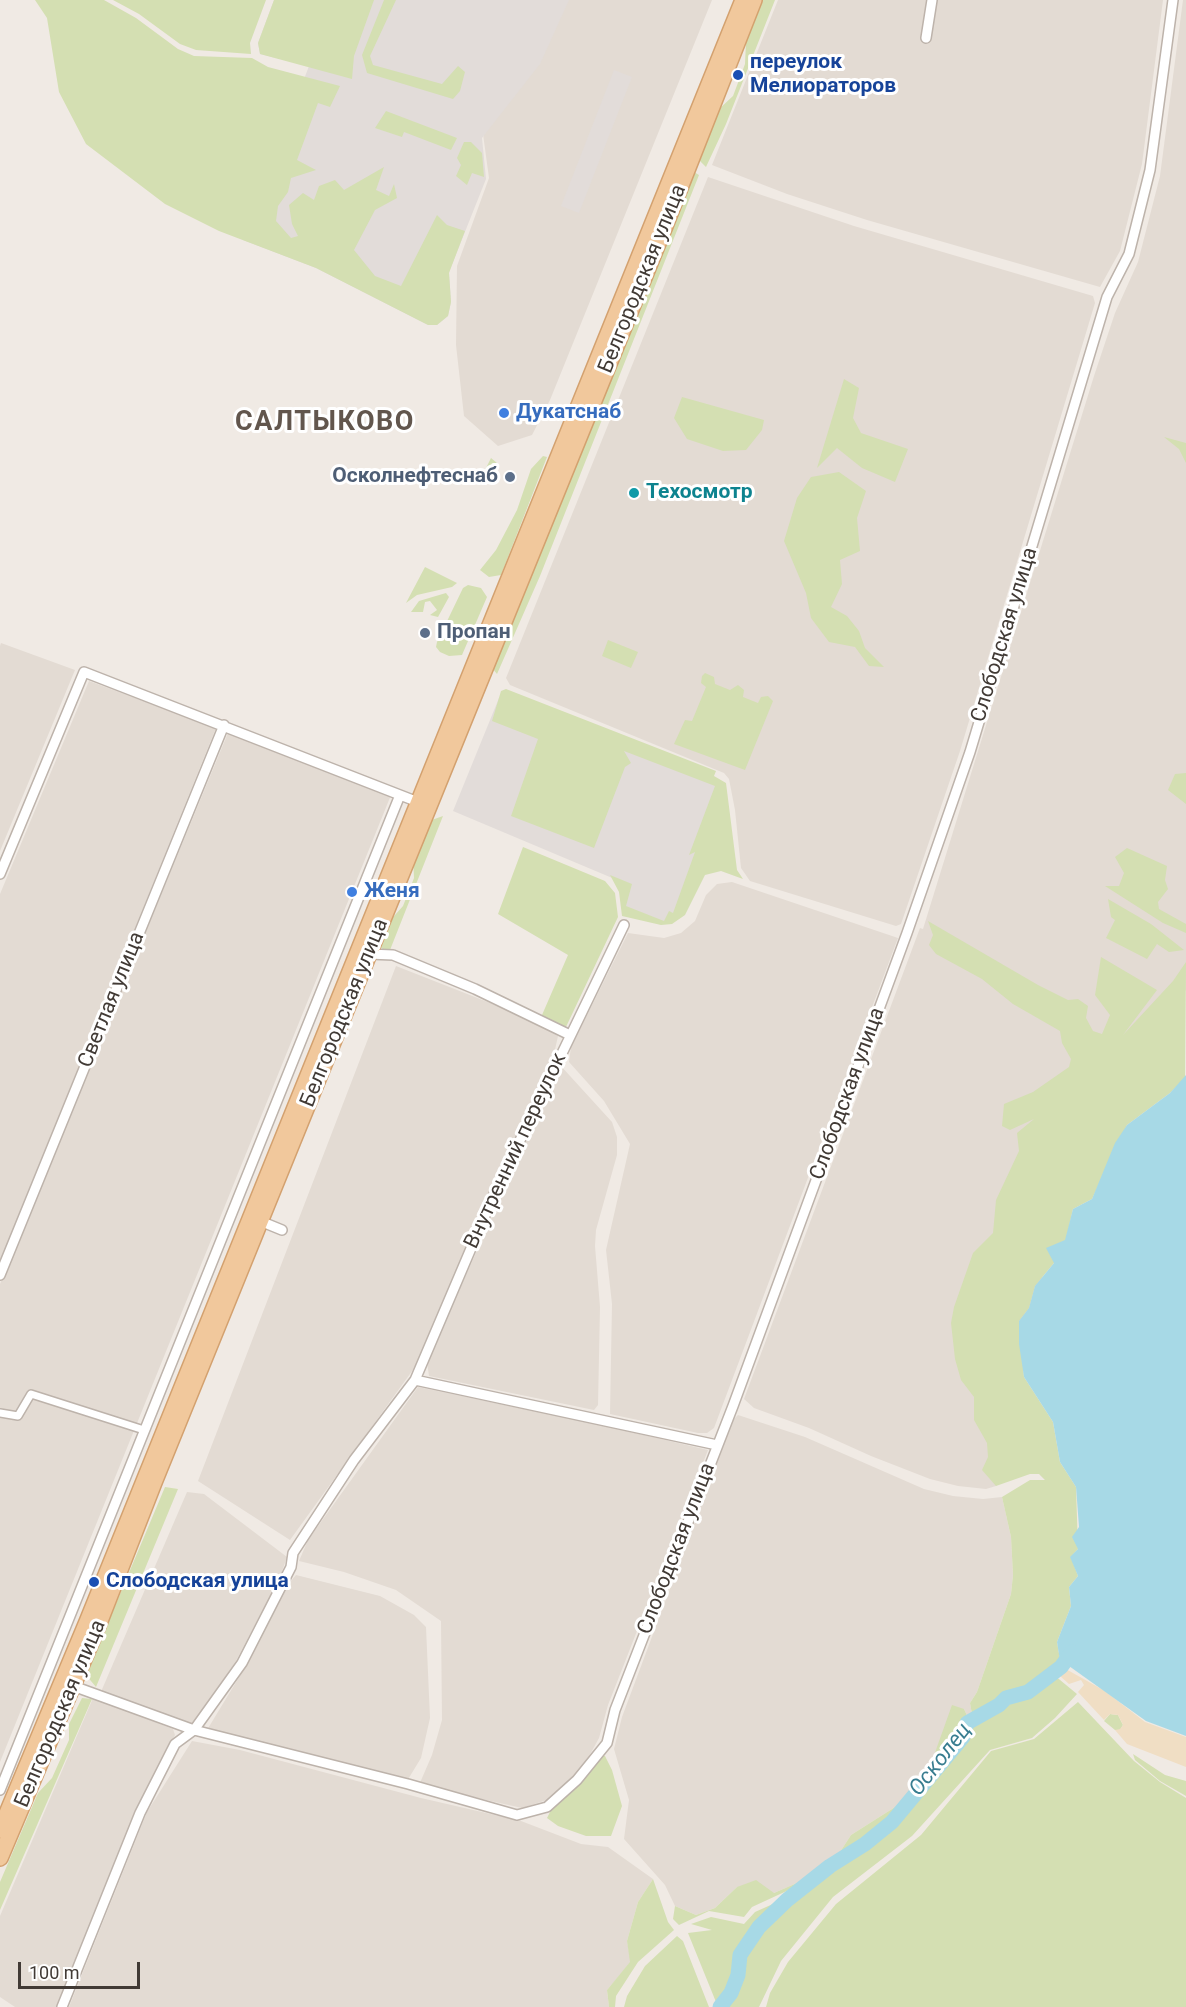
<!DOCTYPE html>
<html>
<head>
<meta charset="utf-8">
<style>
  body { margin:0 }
  #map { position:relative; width:1186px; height:2007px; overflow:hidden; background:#f0eae4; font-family:Roboto,sans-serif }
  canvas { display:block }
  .scale { position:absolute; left:18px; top:1962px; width:122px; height:27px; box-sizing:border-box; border:3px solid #413a35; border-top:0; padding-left:8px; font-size:18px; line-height:21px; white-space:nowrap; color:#413a35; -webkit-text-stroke:4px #fff; paint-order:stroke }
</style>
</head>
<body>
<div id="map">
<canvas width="1186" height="2007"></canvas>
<div class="scale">100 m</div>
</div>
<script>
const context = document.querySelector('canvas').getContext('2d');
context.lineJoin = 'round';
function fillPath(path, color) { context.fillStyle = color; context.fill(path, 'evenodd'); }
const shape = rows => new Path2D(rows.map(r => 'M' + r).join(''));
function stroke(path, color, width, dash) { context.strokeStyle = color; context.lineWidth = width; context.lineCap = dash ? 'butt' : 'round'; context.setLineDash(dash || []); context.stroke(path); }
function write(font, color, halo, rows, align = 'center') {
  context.font = font + ' Roboto,sans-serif'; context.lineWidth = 6; context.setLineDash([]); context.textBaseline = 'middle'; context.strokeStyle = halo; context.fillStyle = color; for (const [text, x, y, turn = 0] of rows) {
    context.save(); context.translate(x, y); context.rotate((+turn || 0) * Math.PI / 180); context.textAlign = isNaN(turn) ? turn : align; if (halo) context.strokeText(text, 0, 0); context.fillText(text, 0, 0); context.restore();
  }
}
const residential = shape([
  [567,0,712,0,550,400,532,435,498,446,464,416,456,345,457,266,489,178,483,134],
  [778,0,1163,0,1142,164,1120,251,1100,287,867,220,787,194,712,165],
  [1183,0,1186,0,1186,990,1089,1066,996,1486,986,1489,958,1486,930,1479,871,1456,809,1428,754,1408,744,1399,920,928,923,929,1094,376,1115,313,1138,262,1160,176],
  [708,177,854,226,1093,296,1095,303,960,751,901,924,896,926,750,881,741,868,735,810,729,779,724,773,510,685,506,678],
  [1,643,75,670,0,851,0,646],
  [89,681,216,728,0,1261,0,894],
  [228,733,391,795,0,1762,0,1284],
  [732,882,898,938,714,1428,707,1433,698,1433,610,1414,612,1304,606,1250,630,1144,604,1101,569,1062,571,1047,628,933,664,938,681,933,695,921,706,895,717,884],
  [396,966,536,1021,558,1036,554,1054,415,1367,290,1540,198,1481],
  [560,1065,612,1122,617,1137,617,1155,596,1230,595,1246,600,1307,598,1405,594,1410,429,1376,427,1362],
  [418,1387,601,1425,708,1450,608,1705,599,1738,581,1771,550,1799,522,1808,419,1785,432,1755,442,1720,441,1621,396,1590,344,1572,299,1561,308,1540],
  [738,1415,805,1437,924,1489,953,1496,983,1499,1002,1497,1011,1537,1013,1575,1011,1594,977,1692,970,1703,973,1720,970,1722,964,1709,936,1750,928,1772,903,1802,851,1835,838,1855,815,1875,774,1893,737,1887,715,1908,696,1915,675,1906,665,1885,624,1839,629,1800,614,1749,622,1717,733,1420],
  [187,1492,204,1494,287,1557,280,1577,236,1661,192,1728,100,1694],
  [296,1575,380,1596,414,1615,426,1627,430,1718,421,1758,407,1781,207,1730,244,1669,283,1590],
  [93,1698,173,1729,175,1735,135,1814,57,2007,15,2007,0,1997,0,1916],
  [192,1741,240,1750,421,1798,521,1821,581,1844,608,1847,653,1879,638,1902,627,1941,631,1962,607,1990,609,2007,69,2007,147,1812]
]);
const industrial = shape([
  [274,0,569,0,540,64,482,138,486,179,449,272,451,302,448,316,437,325,428,325,316,268,243,240,309,66,260,54,258,43],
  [614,70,632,77,579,213,561,206],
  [499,698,723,783,673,919,661,923,623,909,617,880,453,811]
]);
const green = shape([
  [35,0,104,0,136,18,178,49,194,56,252,58,268,67,340,86,330,107,318,103,297,160,316,170,291,178,288,192,278,206,276,221,291,238,298,236,292,224,289,205,303,193,314,200,319,186,335,180,344,190,384,167,376,190,389,196,394,184,397,198,375,210,354,250,375,276,401,286,437,215,447,225,465,231,449,273,451,302,448,316,437,325,428,325,316,268,219,231,165,204,86,144,59,92,47,18],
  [113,0,266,0,250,43,251,54,196,50,180,44,139,14],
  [274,0,374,0,354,56,352,79,260,54,258,43],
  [384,0,396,0,370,56,373,65,442,84,458,66,465,72,460,91,453,99,367,73,362,55],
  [763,0,775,0,726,124,706,167,700,161,718,110,733,96,745,64,746,42],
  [386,111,457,138,451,150,404,132,402,137,375,128],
  [464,142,471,142,482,153,484,177,472,173,467,185,456,176,461,165,457,158],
  [694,172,699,175,540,576,497,674,492,668],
  [844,379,859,388,853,418,861,433,908,449,895,482,862,468,837,448,817,468],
  [682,397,764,420,762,430,746,450,723,451,687,439,674,418],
  [1164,437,1186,443,1186,463,1179,449],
  [543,456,547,457,501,575,489,577,480,570,496,550,517,510,531,469],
  [491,458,497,463,497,466,487,480,482,476],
  [839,472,866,491,857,518,860,551,840,560,842,584,831,607,847,616,859,631,865,648,884,667,869,666,855,647,829,642,811,618,806,593,784,541,797,498,811,477],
  [425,567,457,583,452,587,417,595,406,603],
  [468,585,481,588,487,597,462,655,449,656,440,652,436,647,437,642,463,588],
  [446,593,449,597,438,617,430,615,437,610,430,601,425,602,423,612,411,612,419,601],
  [608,640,638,652,631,668,602,656],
  [705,673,714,677,715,684,730,690,738,685,744,690,743,697,758,703,761,697,768,696,773,701,745,770,674,744,685,720,692,721,706,687,701,683,702,676],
  [506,689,716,771,714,776,726,783,737,870,743,879,721,871,705,875,685,915,672,924,661,925,622,916,619,892,610,875,632,884,626,906,664,921,669,911,673,913,695,852,689,855,715,786,624,751,631,763,625,767,594,848,511,816,538,739,492,721,501,691],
  [1186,773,1186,804,1168,790,1175,774],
  [443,816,390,950,384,950,380,947,387,924,403,906,414,878,413,857,429,821],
  [523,847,605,881,615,893,618,917,565,1029,542,1015,568,955,498,914],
  [1127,848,1167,866,1165,880,1168,889,1158,902,1159,909,1186,924,1186,933,1163,923,1105,886,1119,886,1124,873,1115,857],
  [1108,899,1151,924,1184,950,1169,952,1157,944,1147,959,1106,938,1115,920,1111,917],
  [928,921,1038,985,1068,1000,1078,999,1088,1006,1086,1018,1093,1031,1102,1034,1110,1015,1095,995,1101,957,1157,990,1123,1035,1173,981,1186,962,1185,1078,1170,1093,1127,1125,1092,1199,1073,1209,1066,1240,1054,1263,1035,1286,1029,1308,1019,1321,1024,1377,1053,1422,1060,1462,1076,1487,1078,1549,1071,1557,1078,1576,1069,1587,1071,1606,1057,1642,1061,1665,1028,1690,1005,1695,998,1704,973,1720,970,1703,977,1692,1011,1594,1013,1575,1011,1537,1002,1497,1030,1480,1045,1480,1039,1474,1030,1474,996,1486,982,1470,988,1457,987,1443,974,1420,974,1397,961,1380,955,1359,951,1323,954,1307,973,1253,993,1233,996,1200,1019,1151,1017,1133,1034,1119,1010,1130,1002,1126,1004,1104,1033,1092,1069,1067,1071,1059,1062,1043,1060,1031,1013,1004,982,979,936,954,929,945,933,935],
  [165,1487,178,1489,96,1687,86,1675],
  [1054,1675,1077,1694,1055,1718,1032,1738,990,1750,912,1836,833,1897,781,1961,759,2007,718,2007,688,1933,712,1930,691,1924,711,1917,744,1924,755,1912,804,1890,865,1848,890,1829,929,1784,944,1761,966,1738,971,1723,998,1709,1010,1698,1029,1694],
  [82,1698,92,1699,0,1910,0,1882,38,1793,52,1778,69,1740,69,1724],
  [1078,1702,1134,1761,1160,1782,1186,1798,1186,2007,766,2007,770,1993,788,1962,836,1904,921,1835,991,1751,1034,1739],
  [952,1705,964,1709,970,1722,942,1756,926,1781,891,1820,865,1842,804,1883,752,1907,744,1917,709,1911,679,1925,673,1919,675,1906,696,1915,715,1908,737,1887,756,1880,774,1893,815,1875,838,1855,851,1835,903,1802,928,1772],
  [1110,1714,1118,1715,1123,1725,1120,1730,1115,1730,1104,1721],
  [1133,1754,1165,1775,1186,1781,1186,1796,1160,1781,1135,1760],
  [601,1756,605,1756,612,1770,622,1806,611,1836,586,1836,558,1826,547,1818,552,1808,577,1787],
  [653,1879,668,1922,674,1930,638,1962,616,1996,615,2007,609,2007,607,1990,630,1962,627,1941,638,1902],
  [677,1936,683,1941,709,2007,624,2007,627,1996,645,1966]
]);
const sand = shape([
  [1064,1668,1105,1691,1145,1722,1186,1737,1186,1767,1127,1744,1115,1730,1120,1729,1123,1725,1118,1715,1110,1714,1104,1720,1078,1692,1084,1685,1081,1680,1069,1684,1060,1676,1058,1671]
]);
const water = shape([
  [1186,1075,1186,1736,1146,1721,1069,1666,1061,1667,1057,1642,1071,1606,1069,1587,1078,1576,1070,1557,1078,1549,1072,1537,1079,1527,1076,1487,1060,1462,1053,1422,1024,1377,1019,1344,1019,1321,1029,1308,1035,1286,1054,1263,1046,1248,1065,1240,1073,1209,1092,1199,1115,1143,1127,1125,1170,1093]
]);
const river = shape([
  [720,2007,731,1993,738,1975,740,1955,759,1927,787,1900,830,1866,865,1844,892,1822,963,1737,967,1723,999,1705,1006,1698,1028,1692,1061,1667,1072,1652]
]);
const pedestrian = shape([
  [0,1413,18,1416,31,1394,144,1430]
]);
const minor = shape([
  [926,38,932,0],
  [0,874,84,672,418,802],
  [369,954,393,955,475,989,570,1035],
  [260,1221,282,1230],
  [0,1275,224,725],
  [415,1380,717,1445],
  [73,1686,194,1730,408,1784,517,1815,547,1807,577,1780,607,1743,615,1710,733,1406,907,933,970,752,1107,297,1129,254,1150,170,1173,0],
  [0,1790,400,795],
  [62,2007,140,1813,175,1744,194,1730,242,1663,291,1567,293,1553,354,1460,415,1380,495,1192,624,925]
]);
const primary = shape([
  [0,1830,87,1622,743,0],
  [0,1858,98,1626,155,1480,665,226,754,0]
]);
const markers = [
  [738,75,6,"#1a4fb4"],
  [504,413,6,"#3f7fe0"],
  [510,477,6,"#5c6f8a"],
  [634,493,6,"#0f9aa8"],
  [425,633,6,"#5c6f8a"],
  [352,892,6,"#3f7fe0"],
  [94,1582,6,"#1a4fb4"]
];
const transitNames = [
  ["переулок",750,63],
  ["Мелиораторов",750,87],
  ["Слободская улица",106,1582]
];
const streetNames = [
  ["Белгородская улица",643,279,-68],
  ["Слободская улица",1005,635,-73],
  ["Светлая улица",112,1000,-68],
  ["Белгородская улица",345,1013,-68],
  ["Слободская улица",848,1094,-70],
  ["Внутренний переулок",516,1151,-65],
  ["Слободская улица",677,1549,-69],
  ["Белгородская улица",61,1714,-67]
];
const shopNames = [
  ["Дукатснаб",516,413],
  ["Женя",364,892]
];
const serviceNames = [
  ["Осколнефтеснаб",498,477],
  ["Пропан",437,633,"left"]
];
const cultureNames = [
  ["Техосмотр",646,493]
];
const waterNames = [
  ["Осколец",941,1760,-52]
];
const districtNames = [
  ["САЛТЫКОВО",325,423]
];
fillPath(residential, '#e3dbd3');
fillPath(industrial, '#e2dcd9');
fillPath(green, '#d4dfb2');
fillPath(sand, '#f0dec4');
fillPath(water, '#a7d9e6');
stroke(river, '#a7d9e6', 15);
stroke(pedestrian, '#bdb3ab', 10);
stroke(minor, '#bdb3ab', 12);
stroke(primary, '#d3a16f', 18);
stroke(pedestrian, '#fff', 7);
stroke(minor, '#fff', 9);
stroke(primary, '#f1c89c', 15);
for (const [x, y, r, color] of markers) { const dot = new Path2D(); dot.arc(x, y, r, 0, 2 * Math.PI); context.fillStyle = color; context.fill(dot); stroke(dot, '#fff', 2); }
write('bold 21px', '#164399', '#fff', transitNames, 'left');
write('21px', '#413a35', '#fff', streetNames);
write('bold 21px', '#366cbe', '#fff', shopNames, 'left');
write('bold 21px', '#4e5e75', '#fff', serviceNames, 'right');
write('bold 21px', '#0d838f', '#fff', cultureNames, 'left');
write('italic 22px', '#387d90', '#fff', waterNames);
context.letterSpacing = '1.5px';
write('bold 27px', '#62564d', '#fff', districtNames);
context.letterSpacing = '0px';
</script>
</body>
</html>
